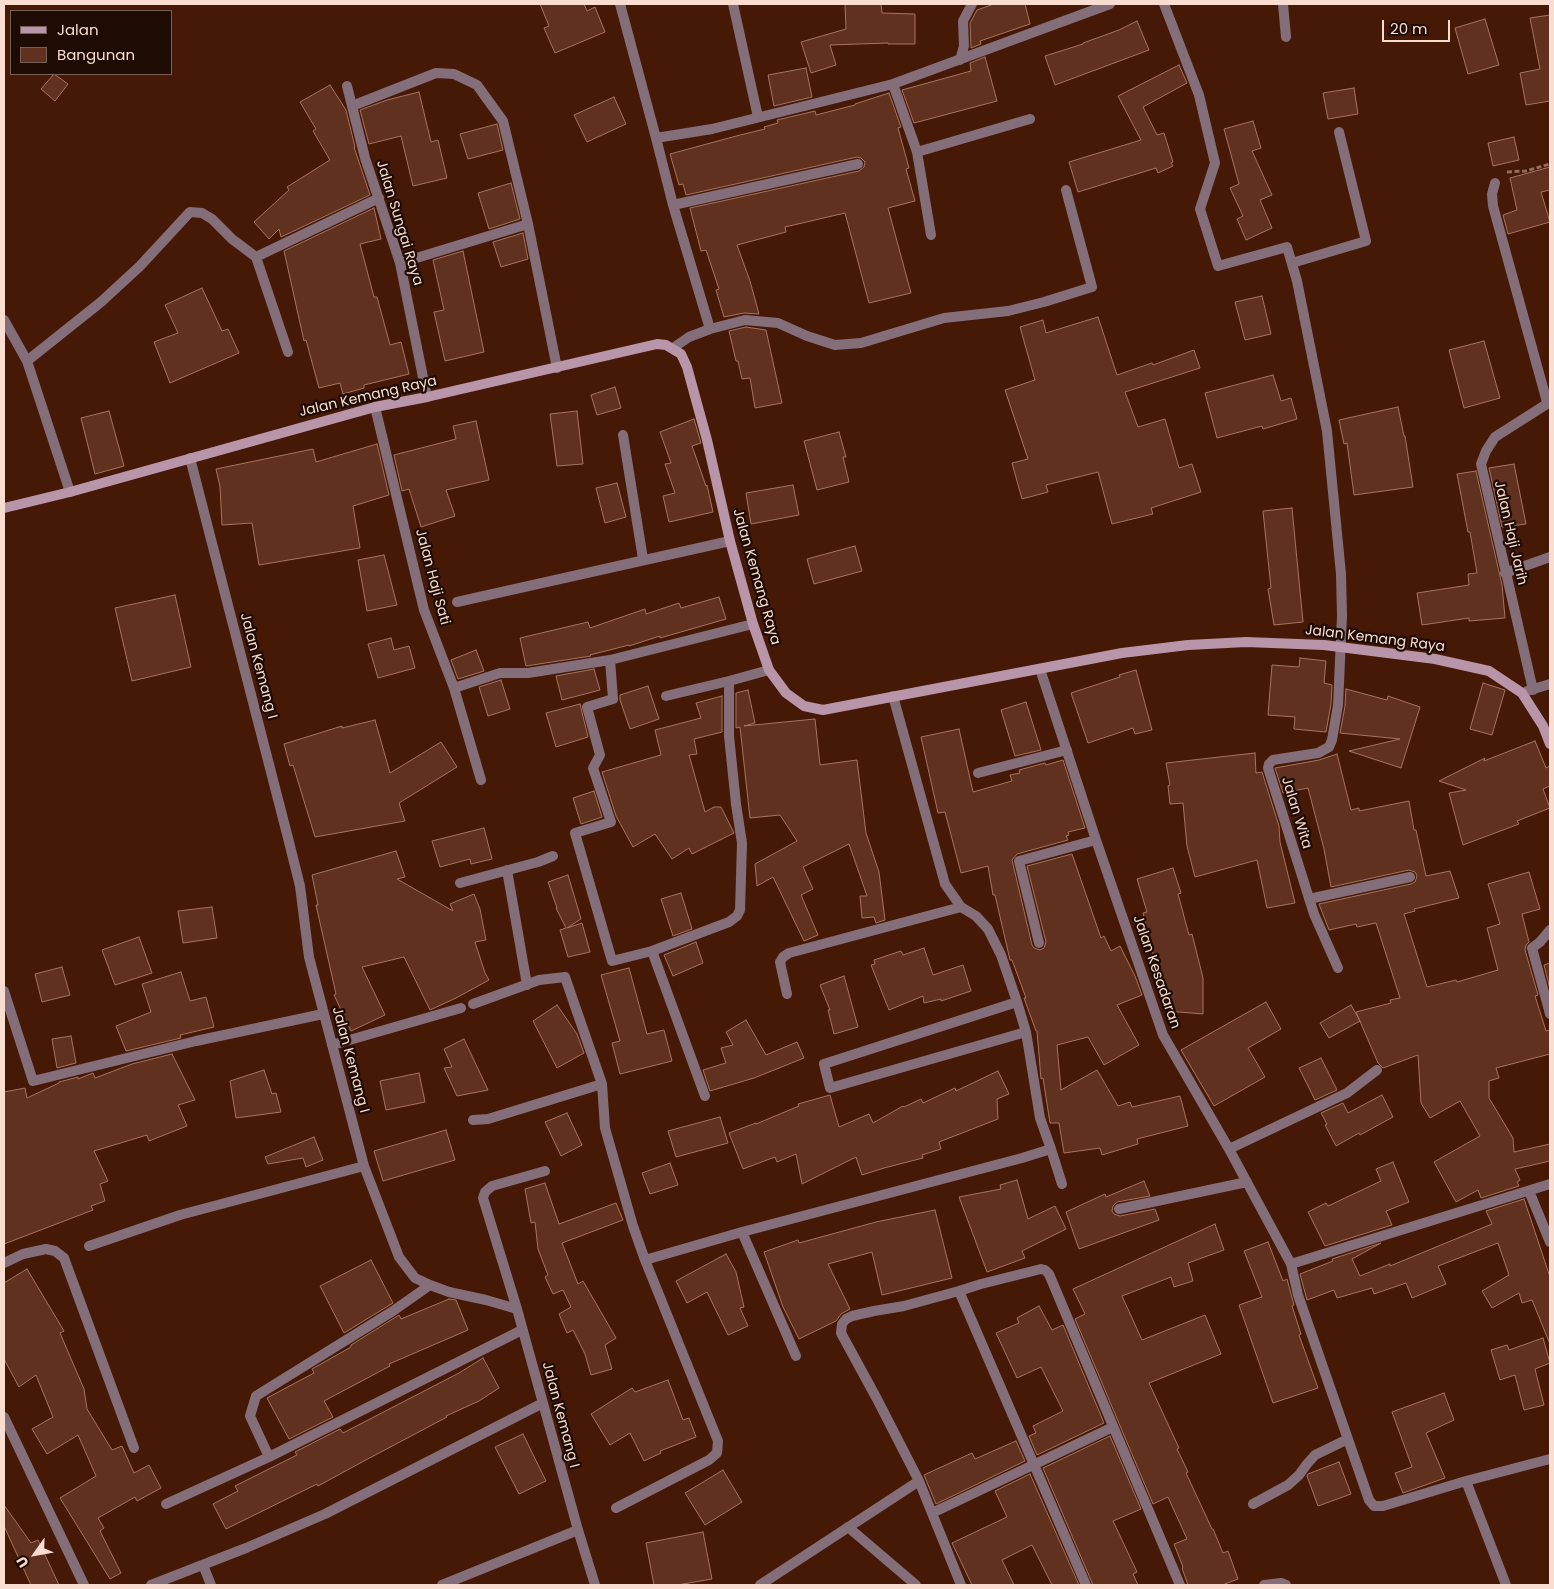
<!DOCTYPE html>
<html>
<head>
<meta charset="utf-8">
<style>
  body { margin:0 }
  #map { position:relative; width:1554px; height:1589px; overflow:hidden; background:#451906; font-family:Poppins,sans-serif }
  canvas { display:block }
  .frame { position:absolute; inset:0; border:5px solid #faddd1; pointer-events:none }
  .legend { position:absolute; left:10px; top:10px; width:162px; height:65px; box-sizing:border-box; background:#1e0b04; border:1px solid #765f56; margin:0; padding:6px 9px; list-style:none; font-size:15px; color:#faddd1 }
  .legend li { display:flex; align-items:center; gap:10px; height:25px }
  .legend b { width:25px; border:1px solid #765f56 }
  .north { position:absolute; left:10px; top:1529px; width:50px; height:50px; -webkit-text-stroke:4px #1e0b04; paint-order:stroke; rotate:238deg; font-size:14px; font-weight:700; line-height:20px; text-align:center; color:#faddd1 }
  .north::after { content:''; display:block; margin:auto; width:18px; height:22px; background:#faddd1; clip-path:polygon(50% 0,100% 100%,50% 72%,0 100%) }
  .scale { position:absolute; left:1382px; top:20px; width:68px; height:22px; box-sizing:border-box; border:2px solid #faddd1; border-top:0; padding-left:6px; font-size:15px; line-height:18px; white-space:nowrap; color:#faddd1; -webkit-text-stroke:4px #1e0b04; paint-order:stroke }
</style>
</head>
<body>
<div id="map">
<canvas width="1554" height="1589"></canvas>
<div class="frame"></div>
<ul class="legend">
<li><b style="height:6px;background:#b895a9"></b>Jalan</li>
<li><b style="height:14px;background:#5f311e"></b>Bangunan</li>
</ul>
<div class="north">U</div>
<div class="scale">20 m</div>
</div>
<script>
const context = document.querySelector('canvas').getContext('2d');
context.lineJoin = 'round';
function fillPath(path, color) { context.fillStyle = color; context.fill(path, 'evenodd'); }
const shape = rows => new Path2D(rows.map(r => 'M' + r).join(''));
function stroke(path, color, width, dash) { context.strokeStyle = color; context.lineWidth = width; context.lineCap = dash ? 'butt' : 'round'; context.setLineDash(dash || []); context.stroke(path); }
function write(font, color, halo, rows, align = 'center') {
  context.font = font + ' Poppins,sans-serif'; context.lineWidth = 4.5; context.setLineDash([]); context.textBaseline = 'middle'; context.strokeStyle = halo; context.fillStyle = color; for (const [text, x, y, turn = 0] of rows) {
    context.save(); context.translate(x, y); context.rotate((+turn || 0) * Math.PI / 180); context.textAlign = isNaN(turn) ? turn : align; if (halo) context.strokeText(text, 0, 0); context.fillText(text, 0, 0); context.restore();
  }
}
const building = shape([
  [540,4,584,4,587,11,595,7,605,32,555,53,544,28,549,26,540,4],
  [845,4,881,4,882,13,915,14,915,44,888,44,888,43,830,45,836,65,811,73,801,42,846,29,845,4],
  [994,4,1025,4,1030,24,980,41,981,44,971,48,970,23,977,10,994,4],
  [1550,15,1550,101,1526,105,1520,73,1540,69,1530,18,1550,15],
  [1485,19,1499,65,1468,74,1455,28,1485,19],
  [1137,21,1149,50,1055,85,1045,56,1083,44,1083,43,1119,30,1137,21],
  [985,57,997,101,914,123,902,90,971,71,970,63,985,57],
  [1179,65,1187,83,1143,107,1157,135,1164,133,1173,162,1171,163,1173,166,1158,173,1156,168,1078,192,1069,162,1141,140,1118,96,1179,65],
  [806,68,812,97,774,106,768,75,806,68],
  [54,74,68,84,55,101,41,89,54,74],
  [330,85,346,110,355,147,354,147,370,195,281,237,279,229,269,239,254,222,289,190,287,187,330,160,313,131,316,129,300,102,330,85],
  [1354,88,1358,114,1328,119,1323,93,1354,88],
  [419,92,431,142,438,140,447,178,413,186,401,136,369,144,360,110,387,100,419,92],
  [889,93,901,127,898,128,909,168,906,169,915,201,888,208,911,293,869,303,845,213,785,227,786,232,737,245,750,281,759,314,744,313,724,317,716,290,719,289,706,250,701,251,690,208,859,171,864,167,865,162,861,158,857,157,686,195,683,184,679,185,670,154,740,135,765,129,764,127,778,123,777,120,815,111,816,115,855,105,855,104,889,93],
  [614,97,626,124,587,142,574,115,614,97],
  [1253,121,1261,148,1252,151,1272,195,1260,200,1272,228,1246,240,1237,219,1243,216,1230,188,1239,184,1224,129,1253,121],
  [497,124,503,150,468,159,460,134,497,124],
  [1514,137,1519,160,1493,166,1488,143,1514,137],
  [1550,167,1550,190,1541,192,1550,222,1508,234,1503,215,1517,210,1510,178,1550,167],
  [511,183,520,219,489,229,478,193,511,183],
  [374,208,381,239,360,244,374,297,377,297,390,345,401,342,409,374,364,385,364,388,343,394,340,383,319,388,306,340,304,341,284,251,374,208],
  [523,233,528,259,501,267,493,242,523,233],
  [463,251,484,352,445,361,434,312,444,310,433,260,463,251],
  [202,288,222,331,228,329,239,353,170,383,154,342,178,333,165,305,202,288],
  [1262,296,1271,334,1245,340,1235,302,1262,296],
  [1098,317,1117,375,1152,363,1153,365,1194,350,1200,368,1125,392,1138,427,1165,419,1179,468,1192,464,1201,492,1151,508,1153,514,1112,524,1098,472,1046,485,1048,492,1022,499,1012,463,1028,459,1005,390,1035,380,1020,327,1043,320,1046,333,1098,317],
  [746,327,766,330,782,403,755,408,750,378,742,379,738,361,736,361,729,331,746,327],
  [1484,341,1500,398,1464,408,1449,350,1484,341],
  [1273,375,1281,401,1291,398,1297,419,1263,429,1262,426,1217,438,1205,393,1273,375],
  [615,387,621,408,597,415,591,395,615,387],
  [1398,407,1404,436,1405,436,1413,487,1354,495,1347,443,1344,444,1339,420,1398,407],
  [109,411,124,466,95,474,81,418,109,411],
  [577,411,583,464,557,466,550,414,577,411],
  [694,419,701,443,692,446,706,486,707,485,713,512,669,522,663,496,675,493,665,464,671,463,660,432,694,419],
  [476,421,489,480,446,490,455,516,421,527,409,489,402,491,394,455,456,439,453,426,476,421],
  [839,432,846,457,843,457,849,482,817,490,804,441,839,432],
  [377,444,389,495,353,506,360,548,259,565,252,523,222,525,220,487,216,469,313,449,316,462,377,444],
  [1514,464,1526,524,1502,527,1489,468,1514,464],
  [1476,471,1502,585,1505,618,1469,621,1469,618,1422,625,1417,593,1469,585,1468,574,1477,573,1470,532,1468,532,1457,474,1476,471],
  [617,483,626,517,605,523,596,488,617,483],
  [793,485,799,515,751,524,746,493,793,485],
  [1292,508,1303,622,1274,625,1268,589,1271,588,1263,511,1292,508],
  [855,546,862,571,814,584,807,559,855,546],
  [384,555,397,605,367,611,358,560,384,555],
  [175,595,191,667,132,681,115,608,175,595],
  [719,597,726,619,660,638,660,636,629,646,629,645,590,655,591,656,526,666,520,638,588,622,590,628,645,609,646,614,679,603,681,608,719,597],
  [391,638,394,650,409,646,415,668,378,678,368,644,391,638],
  [476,650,484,671,458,679,451,660,476,650],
  [1300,658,1326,661,1324,683,1332,685,1331,704,1326,732,1294,729,1295,717,1268,715,1272,665,1299,667,1300,658],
  [594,669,600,690,562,700,556,676,594,669],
  [1136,670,1152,730,1135,734,1133,728,1088,743,1071,693,1120,677,1119,675,1136,670],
  [501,680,510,709,488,716,479,687,501,680],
  [1483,683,1505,690,1492,735,1470,729,1483,683],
  [648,686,659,719,630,729,620,700,620,695,648,686],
  [1346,689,1387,700,1388,696,1420,707,1401,768,1349,751,1400,739,1340,733,1345,706,1346,689],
  [748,690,755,723,744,726,815,719,820,765,857,760,866,833,879,872,885,920,876,923,874,917,862,918,860,896,867,896,849,844,803,867,813,889,801,895,818,935,804,941,773,877,757,886,755,864,797,841,780,815,750,818,740,727,736,728,736,693,748,690],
  [722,696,722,732,694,739,697,754,689,755,705,812,714,807,721,807,734,833,692,854,689,848,672,859,655,834,633,847,616,816,602,772,661,755,655,730,701,718,696,703,722,696],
  [1026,702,1041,750,1015,756,1001,710,1026,702],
  [580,704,588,737,556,747,546,713,580,704],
  [375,720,390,773,441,742,457,767,399,803,405,821,315,837,293,765,290,766,284,744,342,726,342,728,375,720],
  [959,729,973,792,1012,781,1010,775,1020,773,1019,770,1045,763,1046,765,1063,760,1085,828,1068,832,1069,835,1066,836,1068,840,1017,854,1012,860,1032,945,1034,948,1040,950,1044,948,1046,942,1027,866,1072,854,1101,938,1104,936,1111,951,1120,946,1135,976,1142,995,1117,1005,1139,1045,1104,1065,1088,1037,1057,1045,1061,1090,1097,1070,1118,1106,1130,1102,1132,1107,1180,1096,1188,1126,1137,1139,1138,1144,1102,1155,1100,1148,1064,1153,1059,1123,1050,1123,1043,1078,1041,1079,1037,1031,1036,1031,1024,998,1026,998,1012,960,1010,960,995,895,993,895,988,866,961,873,945,812,938,813,921,737,959,729],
  [1535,741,1546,768,1550,766,1550,786,1543,789,1550,808,1517,821,1519,824,1463,845,1449,793,1466,790,1439,781,1485,758,1484,761,1535,741],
  [1255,753,1256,773,1262,772,1279,826,1280,842,1295,903,1267,908,1257,860,1195,877,1187,846,1183,803,1170,804,1168,786,1170,785,1166,763,1255,753],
  [1337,754,1351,810,1359,808,1359,811,1409,801,1414,830,1416,830,1426,876,1450,871,1459,898,1414,909,1415,911,1404,914,1427,987,1456,980,1457,982,1498,970,1487,928,1500,924,1488,884,1529,872,1540,909,1522,914,1529,942,1526,945,1525,950,1538,995,1535,996,1546,1031,1550,1030,1550,1054,1496,1068,1499,1078,1489,1081,1489,1098,1513,1138,1514,1152,1550,1144,1550,1161,1515,1169,1520,1180,1517,1182,1519,1186,1481,1198,1478,1190,1456,1202,1434,1162,1480,1136,1460,1101,1430,1118,1421,1103,1418,1055,1383,1068,1378,1063,1356,1012,1391,1003,1390,1000,1400,998,1376,923,1357,927,1356,924,1329,930,1319,904,1411,884,1415,882,1417,876,1415,872,1409,870,1331,887,1324,849,1308,788,1283,793,1275,768,1319,760,1337,754],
  [594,791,602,817,581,824,573,798,594,791],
  [484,828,492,859,471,864,470,859,440,867,432,841,484,828],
  [396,851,405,877,397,879,453,911,450,904,474,894,480,909,486,940,475,942,485,973,489,980,456,998,430,1010,404,957,362,967,385,1015,351,1031,334,995,336,994,316,905,318,905,312,875,396,851],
  [1173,868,1181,893,1178,894,1189,935,1192,934,1203,978,1203,1014,1167,1011,1143,913,1147,912,1137,879,1173,868],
  [568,875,581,919,567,928,582,923,590,952,568,957,560,930,566,928,556,908,557,908,548,882,568,875],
  [681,893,692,929,673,936,661,899,681,893],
  [212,907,217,938,183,943,178,911,212,907],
  [139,937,152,973,115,985,102,950,139,937],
  [696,942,703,963,673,976,664,955,696,942],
  [924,948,933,975,963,965,971,991,941,1001,941,999,924,1003,923,996,889,1010,871,965,875,964,874,960,901,951,903,955,924,948],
  [1550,963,1550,989,1544,965,1550,963],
  [62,967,70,995,42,1002,35,974,62,967],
  [629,968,647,1034,664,1030,672,1061,620,1074,612,1043,620,1041,601,975,629,968],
  [181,972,190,1001,206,997,214,1027,180,1035,181,1038,126,1051,116,1026,151,1012,142,984,181,972],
  [844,976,858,1027,834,1034,828,1010,830,1010,820,985,844,976],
  [1266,1002,1281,1029,1248,1048,1265,1077,1214,1106,1181,1050,1266,1002],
  [557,1005,577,1034,584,1053,557,1068,533,1021,557,1005],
  [1351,1005,1360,1021,1329,1038,1320,1023,1351,1005],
  [746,1020,766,1055,797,1042,804,1058,754,1078,710,1091,703,1070,726,1063,721,1048,733,1045,726,1032,746,1020],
  [71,1036,76,1063,57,1068,52,1039,71,1036],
  [464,1039,488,1090,457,1096,444,1068,452,1067,444,1049,464,1039],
  [172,1054,195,1100,178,1105,187,1126,149,1141,147,1135,94,1151,108,1181,100,1184,105,1201,91,1206,93,1210,4,1244,4,1092,25,1088,27,1098,59,1083,59,1082,78,1077,78,1079,93,1073,95,1078,132,1064,172,1054],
  [1321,1058,1337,1090,1315,1100,1299,1068,1321,1058],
  [264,1070,272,1094,276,1093,281,1112,236,1118,230,1081,264,1070],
  [998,1071,1009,1094,997,1099,998,1119,939,1142,941,1149,922,1155,923,1158,884,1168,862,1175,856,1157,802,1184,796,1154,777,1162,775,1157,743,1169,729,1133,756,1123,756,1124,799,1106,798,1104,830,1095,839,1127,869,1114,873,1123,903,1106,904,1107,921,1099,923,1103,955,1088,956,1091,998,1071],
  [419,1073,425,1102,386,1110,380,1081,419,1073],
  [1382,1095,1393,1117,1360,1135,1359,1133,1336,1146,1325,1125,1327,1124,1321,1113,1343,1103,1348,1113,1382,1095],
  [567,1113,582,1145,561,1156,545,1122,567,1113],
  [720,1117,728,1143,676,1157,668,1131,720,1117],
  [446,1130,455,1160,383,1181,374,1151,446,1130],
  [314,1137,323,1160,306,1167,303,1158,268,1164,265,1157,314,1137],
  [1393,1162,1409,1202,1386,1211,1392,1225,1325,1246,1308,1212,1326,1203,1328,1206,1381,1181,1376,1169,1393,1162],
  [670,1163,678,1185,650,1194,642,1173,670,1163],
  [1017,1180,1028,1219,1055,1206,1066,1229,1022,1251,1025,1258,987,1272,959,1197,1001,1189,1000,1185,1017,1180],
  [1144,1181,1150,1196,1117,1202,1113,1206,1112,1211,1114,1214,1120,1216,1155,1209,1159,1220,1079,1249,1066,1212,1105,1194,1106,1197,1144,1181],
  [545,1183,559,1224,616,1203,623,1220,562,1243,578,1284,583,1281,616,1338,605,1345,612,1369,591,1375,585,1354,573,1330,567,1333,559,1314,571,1307,563,1290,553,1294,545,1277,548,1275,538,1249,535,1222,531,1223,525,1189,545,1183],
  [1524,1199,1550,1277,1550,1344,1532,1300,1522,1303,1519,1293,1492,1308,1482,1291,1509,1275,1498,1243,1438,1266,1446,1284,1412,1298,1406,1283,1374,1294,1372,1288,1337,1298,1334,1290,1307,1300,1300,1274,1333,1261,1332,1259,1381,1243,1352,1259,1360,1276,1390,1264,1390,1266,1492,1224,1486,1211,1524,1199],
  [935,1210,952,1278,882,1295,872,1252,828,1264,850,1309,841,1314,836,1321,799,1339,783,1307,764,1252,798,1240,799,1243,876,1222,935,1210],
  [1215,1224,1224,1250,1188,1263,1193,1281,1174,1287,1171,1277,1122,1296,1142,1340,1205,1315,1221,1354,1149,1383,1179,1448,1177,1449,1188,1472,1186,1473,1212,1529,1213,1529,1223,1553,1228,1551,1238,1579,1222,1585,1188,1585,1182,1568,1183,1567,1174,1544,1187,1539,1168,1497,1153,1504,1075,1319,1085,1314,1073,1289,1215,1224],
  [1268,1242,1283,1281,1287,1279,1294,1305,1292,1306,1301,1334,1299,1335,1318,1388,1273,1403,1239,1305,1262,1297,1244,1251,1268,1242],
  [726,1254,736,1272,744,1307,740,1308,748,1326,728,1335,707,1292,687,1303,676,1281,726,1254],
  [371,1260,393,1303,344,1333,320,1286,371,1260],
  [27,1269,64,1331,60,1333,84,1389,87,1409,112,1450,122,1446,134,1473,149,1465,161,1488,137,1501,135,1497,98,1518,104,1528,100,1531,121,1573,110,1579,60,1498,96,1476,78,1435,47,1454,32,1429,53,1417,36,1375,19,1387,4,1359,4,1283,27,1269],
  [449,1299,456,1300,468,1330,389,1364,390,1366,324,1401,333,1417,289,1439,267,1398,314,1373,312,1369,351,1347,351,1345,399,1315,401,1319,449,1299],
  [1039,1306,1052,1330,1063,1325,1104,1423,1037,1455,1029,1436,1036,1433,1033,1426,1063,1411,1041,1367,1017,1378,996,1333,1019,1323,1017,1318,1039,1306],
  [1543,1338,1550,1363,1535,1369,1544,1405,1524,1410,1515,1375,1500,1380,1491,1350,1507,1345,1509,1350,1543,1338],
  [483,1358,499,1388,479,1401,446,1416,447,1417,362,1462,318,1486,317,1484,226,1529,213,1504,238,1491,235,1486,297,1455,295,1452,340,1429,343,1433,459,1373,483,1358],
  [668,1380,683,1420,689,1418,696,1437,660,1451,661,1453,644,1461,630,1433,610,1445,591,1414,632,1388,635,1392,668,1380],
  [1444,1393,1454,1420,1426,1433,1445,1478,1403,1493,1395,1473,1412,1467,1392,1412,1444,1393],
  [523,1434,546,1481,519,1494,495,1447,523,1434],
  [1110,1436,1141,1509,1113,1521,1137,1572,1133,1574,1138,1585,1093,1585,1043,1468,1110,1436],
  [1016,1441,1025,1461,936,1504,924,1475,972,1453,975,1459,1016,1441],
  [1339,1462,1351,1494,1318,1506,1307,1476,1308,1474,1339,1462],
  [723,1470,742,1502,705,1525,685,1493,723,1470],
  [1030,1474,1079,1585,1052,1585,1032,1545,1002,1560,1014,1585,972,1585,952,1543,1007,1517,995,1491,1030,1474],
  [4,1505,31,1543,38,1540,59,1585,31,1585,4,1526,4,1505],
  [703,1532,712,1579,677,1585,654,1585,646,1543,703,1532]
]);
const path = shape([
  [1507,172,1526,171,1550,164]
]);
const street = shape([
  [620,4,656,138],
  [733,4,758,117],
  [1164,4,1199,95,1215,163,1200,209,1218,266,1287,247,1297,281,1327,431,1341,574,1342,616,1338,705,1332,740,1329,747,1318,753,1273,760,1269,764,1268,768,1314,914,1338,968],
  [1283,4,1286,37],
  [960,60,964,46,963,21,972,4],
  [893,84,917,152,931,235],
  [347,86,365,158,400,263,427,397],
  [352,106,436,73,454,74,477,85,503,121,528,224,557,368],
  [917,152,1030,119],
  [1495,183,1492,194,1493,206,1547,402],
  [673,205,858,164],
  [400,263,528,224],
  [1292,263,1366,241,1339,132],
  [4,320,27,361],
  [710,329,745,320,778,323,807,336,835,345,861,343,944,318,1008,311,1044,302,1092,287,1066,190],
  [673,348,689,337,710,329,673,205,656,138,712,129,893,84,1110,4],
  [288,352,256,257,379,198],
  [375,407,424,610,454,688,481,780],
  [623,435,643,559],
  [190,458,288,838,300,886,309,957,364,1166,399,1257,415,1278,430,1285,449,1292,486,1300,517,1309,578,1530,595,1585],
  [70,492,27,361,101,302,140,266,190,212,202,213,212,219,232,239,256,257],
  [1505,573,1550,557],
  [457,602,730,541],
  [610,660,613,699,587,707,600,755,593,768,611,822,575,833,612,961,652,951,729,922,737,916,740,910,742,843,736,804,729,736,729,681],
  [1040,669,1096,840,1163,1035,1229,1149,1291,1264,1298,1295,1369,1500,1374,1506,1383,1506,1466,1481,1550,1459],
  [454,688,500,673,528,673,610,660,753,624],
  [1533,690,1481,464,1486,451,1495,437,1550,402],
  [1527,691,1550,684],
  [666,696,729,681,769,670],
  [893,696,945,884,961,907],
  [978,773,1067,750],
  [507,870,527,985],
  [460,883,538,862,553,856],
  [1309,899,1410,877],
  [1550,930,1540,942,1532,948,1550,1014],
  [1039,943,1019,861,1096,840],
  [652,951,705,1096],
  [4,991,33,1081,196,1041,323,1014],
  [1017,1002,824,1064,830,1088,1026,1032],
  [473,1004,539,980,565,977,602,1084,605,1128,633,1226,645,1260,718,1441,717,1453,709,1460,616,1508],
  [332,1045,461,1008],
  [473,1120,488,1119,602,1084],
  [1051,1149,1062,1184],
  [1229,1149,1347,1093,1377,1070],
  [1529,1191,1550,1242],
  [1119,1209,1247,1182],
  [742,1232,796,1356],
  [89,1246,180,1215,364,1166],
  [645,1260,742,1232,1022,1158,1051,1149,1040,1118,1026,1032,1017,1002,1001,955,988,929,976,916,961,907,789,953,783,957,780,962,787,994],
  [4,1263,23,1254,46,1249,55,1251,64,1258,134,1448],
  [1291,1264,1550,1184],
  [959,1291,1086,1585],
  [517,1309,483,1198,485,1192,492,1186,545,1171],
  [4,1417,84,1585],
  [269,1457,250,1416,256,1396,393,1311,430,1285],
  [919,1481,961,1585],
  [1466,1481,1506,1585],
  [166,1504,269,1457,522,1330],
  [1253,1504,1288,1485,1299,1475,1307,1464,1315,1455,1348,1439],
  [932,1513,1113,1427],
  [848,1527,916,1585],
  [203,1565,211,1585],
  [151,1585,246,1548,325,1514,543,1403],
  [442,1585,578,1530],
  [760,1585,919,1481,877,1399,841,1333,842,1324,846,1319,852,1316,874,1311,904,1306,959,1291,981,1284,1041,1269,1045,1270,1049,1274,1180,1585],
  [1264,1585,1281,1583,1286,1585]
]);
const secondary = shape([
  [4,508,70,492,375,407,427,397,657,344,666,345,681,354,687,367,707,440,730,541,753,624,769,670,786,693,804,706,823,710,1122,653,1188,645,1246,642,1324,645,1435,659,1489,671,1522,693,1543,726,1550,744]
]);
const streetNames = [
  ["Jalan Sungai Raya",399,223,73],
  ["Jalan Kemang Raya",368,397,-13],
  ["Jalan Haji Jarih",1510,533,77],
  ["Jalan Haji Sati",432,577,75],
  ["Jalan Kemang Raya",756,577,74],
  ["Jalan Kemang Raya",1375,639,7],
  ["Jalan Kemang I",258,666,75],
  ["Jalan Wita",1296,813,73],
  ["Jalan Kesadaran",1156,972,71],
  ["Jalan Kemang I",350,1060,75],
  ["Jalan Kemang I",560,1415,75]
];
fillPath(building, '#5f311e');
stroke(building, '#a8745f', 1);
stroke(path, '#926c5c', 3, [5, 2.5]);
stroke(street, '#846e7a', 10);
stroke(secondary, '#b895a9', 10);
write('14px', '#faddd1', '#1e0b04', streetNames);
</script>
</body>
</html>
